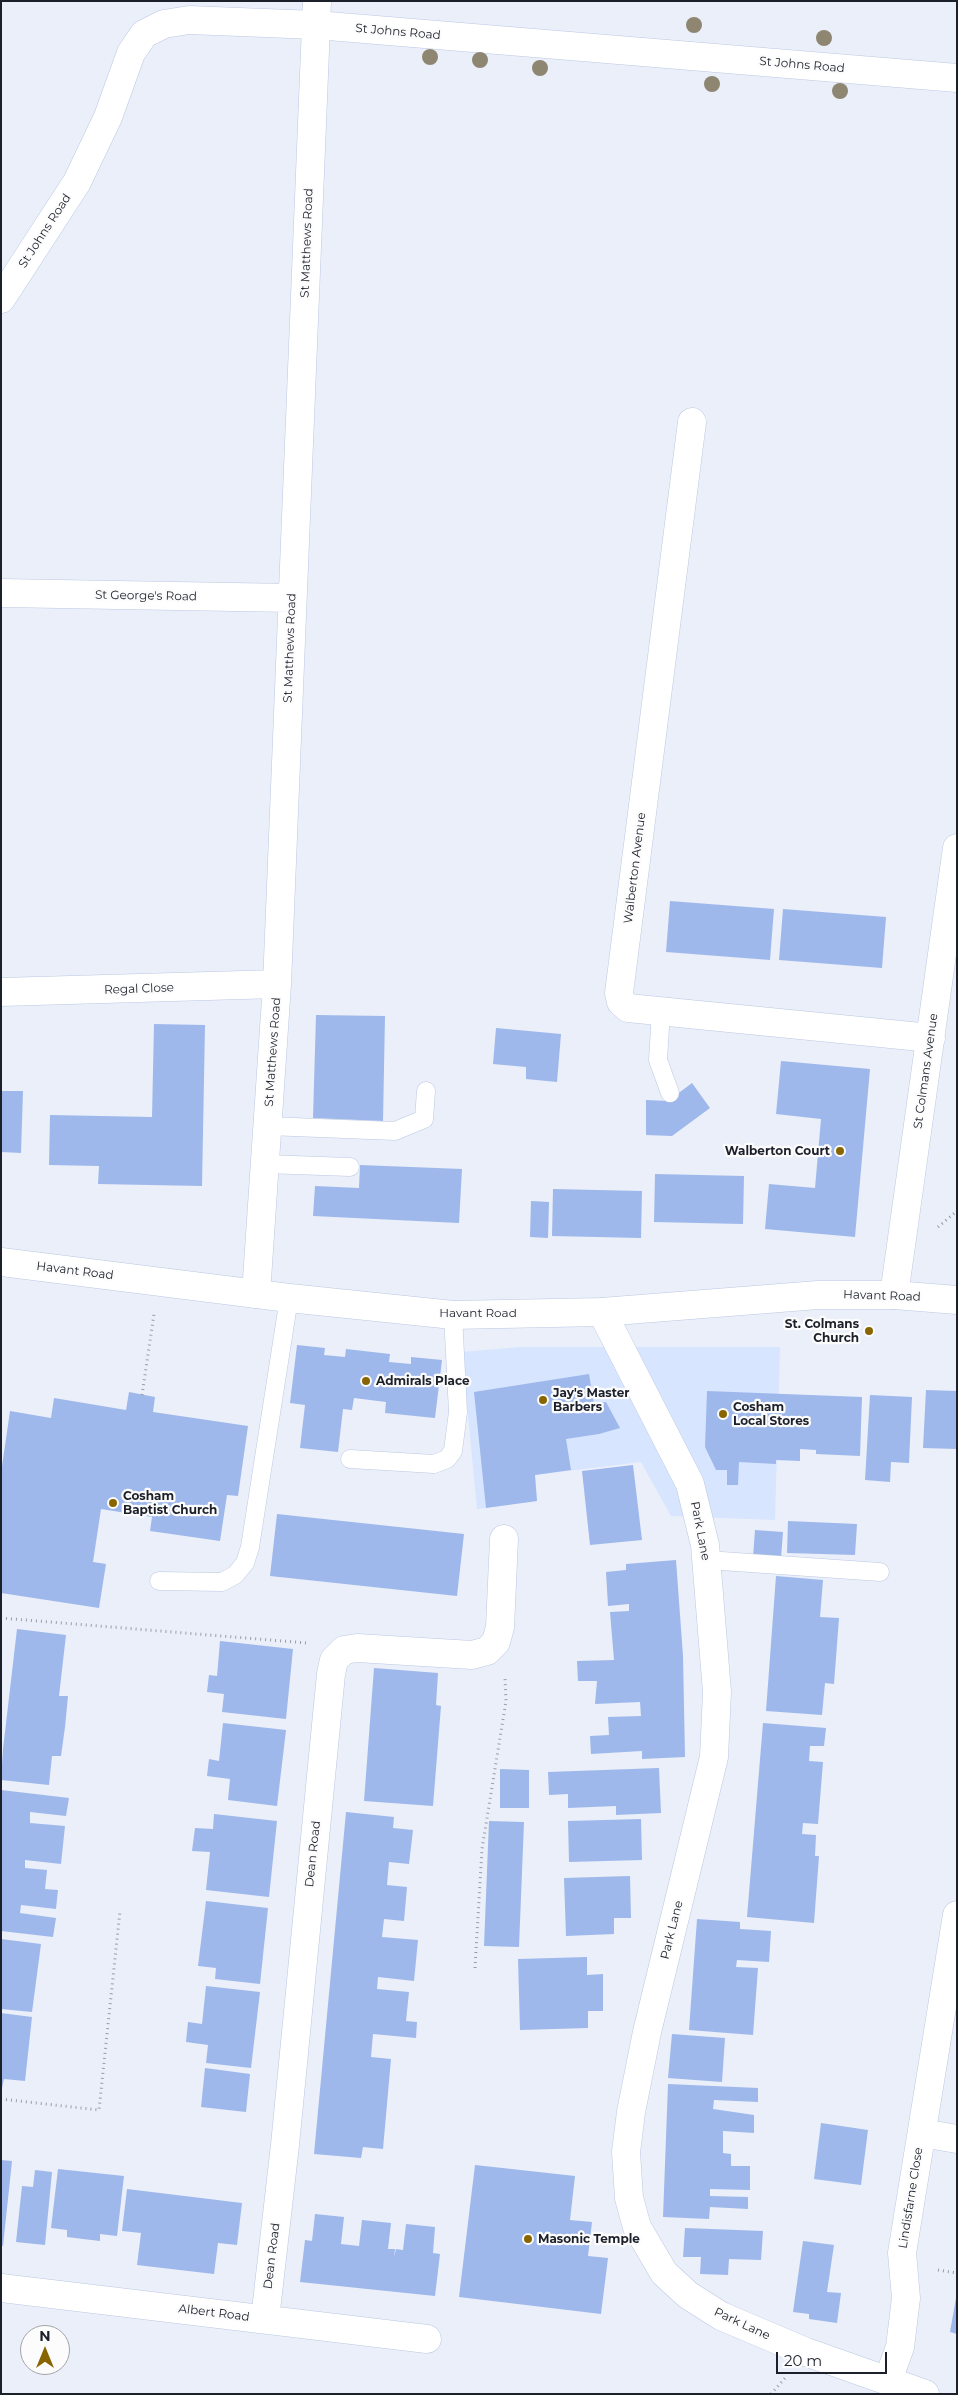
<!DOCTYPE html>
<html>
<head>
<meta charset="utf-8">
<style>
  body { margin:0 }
  #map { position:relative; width:958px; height:2395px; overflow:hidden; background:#eaeffa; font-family:Montserrat,sans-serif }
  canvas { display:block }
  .frame { position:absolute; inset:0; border:2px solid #1c202a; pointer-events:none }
  .north { position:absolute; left:20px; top:2325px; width:50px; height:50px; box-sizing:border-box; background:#fcfcfc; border:1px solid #a2a4a8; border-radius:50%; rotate:0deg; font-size:14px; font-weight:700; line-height:20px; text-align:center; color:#1c202a }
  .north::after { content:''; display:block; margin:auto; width:18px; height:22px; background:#886501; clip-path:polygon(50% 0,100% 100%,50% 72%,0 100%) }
  .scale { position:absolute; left:776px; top:2352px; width:111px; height:22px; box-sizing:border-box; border:2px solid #1c202a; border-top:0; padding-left:6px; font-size:15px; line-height:18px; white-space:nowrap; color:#1c202a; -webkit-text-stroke:4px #fcfcfc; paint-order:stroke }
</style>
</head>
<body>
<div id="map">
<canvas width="958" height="2395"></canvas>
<div class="frame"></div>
<div class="north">N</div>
<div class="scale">20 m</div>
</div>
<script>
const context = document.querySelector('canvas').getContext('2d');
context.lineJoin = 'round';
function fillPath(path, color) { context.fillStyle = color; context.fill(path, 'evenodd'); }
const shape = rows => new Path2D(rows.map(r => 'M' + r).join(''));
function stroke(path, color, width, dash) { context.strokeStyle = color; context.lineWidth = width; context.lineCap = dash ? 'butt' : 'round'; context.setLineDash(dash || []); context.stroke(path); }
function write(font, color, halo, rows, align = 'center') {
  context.font = font + ' Montserrat,sans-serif'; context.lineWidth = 4.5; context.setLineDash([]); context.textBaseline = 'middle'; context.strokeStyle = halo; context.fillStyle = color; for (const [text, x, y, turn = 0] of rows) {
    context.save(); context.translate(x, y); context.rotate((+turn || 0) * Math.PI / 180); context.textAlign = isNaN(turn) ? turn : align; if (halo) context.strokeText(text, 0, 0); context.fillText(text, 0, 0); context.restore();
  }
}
const built = shape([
  [521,1347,780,1347,775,1520,671,1516,641,1462,535,1475,537,1501,477,1509,462,1352]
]);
const building = shape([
  [670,901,774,909,770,960,666,952],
  [783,909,886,917,882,968,779,960],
  [316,1015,385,1016,383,1121,313,1118],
  [154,1024,205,1025,202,1186,98,1184,99,1166,49,1165,50,1115,152,1117],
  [496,1028,561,1034,557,1082,526,1079,526,1067,493,1064],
  [781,1061,870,1069,855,1237,765,1229,769,1184,815,1188,821,1119,776,1114],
  [692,1083,710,1108,672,1136,646,1135,646,1100,668,1101],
  [1,1091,23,1091,21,1153,1,1152],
  [360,1165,462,1169,459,1223,313,1216,315,1186,359,1188],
  [655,1174,744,1176,743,1224,654,1222],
  [553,1189,642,1191,641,1238,552,1236],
  [531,1201,549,1202,548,1238,530,1237],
  [297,1345,325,1348,324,1355,345,1357,346,1349,390,1354,389,1362,411,1364,411,1357,442,1360,435,1418,385,1413,386,1402,354,1398,352,1410,343,1409,338,1452,300,1448,305,1405,290,1403],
  [589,1374,594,1404,606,1402,620,1428,599,1434,566,1439,571,1470,535,1475,537,1501,486,1508,474,1392],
  [926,1390,957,1391,957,1449,923,1448],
  [707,1391,862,1397,860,1456,816,1454,816,1450,800,1449,800,1461,776,1460,776,1464,739,1462,738,1485,727,1485,727,1470,716,1470,705,1447],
  [129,1392,155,1397,153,1412,248,1426,238,1496,227,1495,220,1541,150,1531,152,1517,101,1509,93,1562,106,1564,99,1608,1,1593,1,1473,10,1411,51,1418,54,1398,126,1410],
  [870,1395,912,1397,909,1463,891,1462,890,1482,865,1480],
  [633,1465,642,1540,590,1545,582,1471],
  [277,1514,464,1534,457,1596,270,1576],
  [788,1521,857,1524,855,1555,787,1553],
  [755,1530,783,1532,781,1558,753,1557],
  [676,1560,683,1656,685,1757,642,1759,642,1751,591,1754,590,1736,609,1735,608,1717,641,1716,640,1702,595,1704,597,1681,578,1681,577,1661,614,1660,610,1612,629,1611,629,1604,608,1606,606,1572,626,1570,626,1564],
  [776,1576,823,1580,820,1617,839,1618,834,1684,825,1683,822,1715,766,1711],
  [17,1629,66,1635,59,1696,68,1696,65,1727,61,1756,52,1756,49,1785,1,1780,3,1749],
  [220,1641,293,1649,286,1719,222,1712,224,1694,207,1692,209,1675,217,1676],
  [374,1668,438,1673,436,1705,441,1706,433,1806,364,1801],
  [223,1723,286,1730,277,1806,228,1800,230,1779,207,1776,209,1759,219,1761],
  [763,1723,826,1728,824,1746,810,1746,809,1761,823,1762,818,1824,803,1823,802,1834,816,1835,815,1856,819,1856,814,1923,747,1917],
  [659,1768,661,1813,616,1815,616,1806,568,1808,568,1794,549,1795,548,1772],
  [500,1769,529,1770,529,1808,500,1808],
  [1,1790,69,1798,66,1816,30,1812,30,1823,65,1826,61,1864,25,1860,25,1868,47,1870,45,1889,58,1890,56,1909,21,1905,20,1913,56,1918,53,1937,1,1931],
  [346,1812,394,1817,393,1828,413,1830,409,1864,389,1862,387,1885,407,1887,404,1921,384,1919,382,1937,418,1940,414,1981,378,1977,377,1989,409,1992,406,2021,417,2022,416,2038,373,2034,371,2057,391,2059,383,2149,363,2147,361,2158,314,2154],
  [214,1814,277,1821,269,1897,206,1890,210,1852,192,1851,195,1828,213,1829],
  [641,1819,642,1860,569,1862,568,1821],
  [489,1821,524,1822,519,1947,484,1946],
  [630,1876,631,1918,614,1918,614,1934,566,1936,564,1878],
  [206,1901,268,1908,260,1984,215,1979,216,1968,198,1966],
  [697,1919,740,1922,740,1929,771,1931,769,1962,737,1960,736,1967,758,1968,753,2035,689,2030],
  [1,1939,41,1944,32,2012,1,2009],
  [587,1957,587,1975,603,1974,603,2011,588,2011,588,2028,520,2030,518,1959],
  [206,1986,260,1992,251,2068,206,2063,208,2045,186,2042,188,2022,202,2024],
  [1,2013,32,2017,25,2081,4,2079,2,2088],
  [672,2034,725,2038,722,2082,668,2078],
  [205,2068,250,2074,246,2112,201,2107],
  [668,2084,758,2088,758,2102,714,2100,713,2109,754,2115,754,2133,723,2131,723,2153,731,2154,731,2166,750,2166,750,2190,710,2189,710,2196,748,2197,748,2209,710,2207,709,2219,663,2217],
  [821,2123,868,2130,861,2185,814,2179],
  [1,2160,12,2161,3,2246,1,2245],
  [475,2165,575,2176,570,2220,592,2222,588,2256,608,2258,601,2314,459,2297],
  [58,2169,124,2176,117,2236,100,2234,100,2241,83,2239,67,2237,67,2230,51,2228],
  [35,2170,52,2172,45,2245,16,2242,22,2186,33,2187],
  [127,2189,242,2203,237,2245,218,2243,214,2274,137,2265,141,2233,122,2231],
  [315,2214,344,2217,341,2244,359,2246,362,2220,391,2223,388,2249,395,2249,394,2257,396,2249,403,2250,406,2224,435,2227,433,2253,440,2254,435,2296,300,2282,305,2240,312,2241],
  [685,2228,763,2231,761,2260,729,2259,728,2275,700,2274,701,2257,683,2257],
  [803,2241,834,2245,827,2292,841,2293,837,2323,809,2319,809,2314,793,2312],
  [956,2298,957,2298,957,2334,950,2332]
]);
const path = shape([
  [938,1227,957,1211],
  [142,1395,154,1314],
  [1,1618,307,1643],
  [475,1968,482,1849,506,1701,505,1678],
  [1,2099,99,2110,120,1911],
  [938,2270,957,2273],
  [771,2394,785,2378]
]);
const service = shape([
  [661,1011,658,1060,670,1093],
  [268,1126,395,1131,424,1119,426,1091],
  [265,1164,350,1167],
  [350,1459,434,1464,447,1459,453,1451,458,1412,453,1315],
  [707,1560,880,1572],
  [159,1581,222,1582,235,1575,245,1563,250,1547,289,1298]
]);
const minor = shape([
  [1,299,77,182,108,117,131,53,144,34,164,24,189,20,316,25,957,78],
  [692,422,619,993,621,1002,628,1008,931,1038],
  [1,593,292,598],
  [1,992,277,984],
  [256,1294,277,984,317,1],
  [894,1295,957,848],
  [602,1312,690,1484,705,1545,717,1692,714,1757,647,2032,631,2112,626,2152,629,2198,637,2227,664,2273,688,2295,721,2316,806,2352,925,2394],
  [922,2133,957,2139],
  [1,2288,427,2339],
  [265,2319,285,2145,331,1674,334,1660,344,1650,357,1648,472,1655,487,1651,496,1642,500,1627,504,1539],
  [888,2380,900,2347,906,2298,902,2253,957,1915]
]);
const tertiary = shape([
  [1,1262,289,1298,453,1315,602,1312,818,1295,894,1295,957,1300]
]);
const trees = [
  [694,25],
  [824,38],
  [430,57],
  [480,60],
  [540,68],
  [712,84],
  [840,91]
];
const markers = [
  [840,1151,5,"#886501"],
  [869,1331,5,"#886501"],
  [366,1381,5,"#886501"],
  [543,1400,5,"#886501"],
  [723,1414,5,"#886501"],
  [113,1503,5,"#886501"],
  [528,2239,5,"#886501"]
];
const streetNames = [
  ["St Johns Road",398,32,5],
  ["St Johns Road",802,65,5],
  ["St Johns Road",45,231,-57],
  ["St Matthews Road",307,243,-88],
  ["St George's Road",146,596,1],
  ["St Matthews Road",290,648,-88],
  ["Walberton Avenue",635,868,-83],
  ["Regal Close",139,989,-2],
  ["St Matthews Road",273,1052,-86],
  ["St Colmans Avenue",926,1071,-82],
  ["Havant Road",75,1271,7],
  ["Havant Road",882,1296,2],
  ["Havant Road",478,1313],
  ["Park Lane",700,1531,79],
  ["Dean Road",313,1854,-84],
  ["Park Lane",672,1930,-76],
  ["Lindisfarne Close",911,2198,-81],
  ["Dean Road",272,2256,-83],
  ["Albert Road",214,2313,7],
  ["Park Lane",742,2324,25]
];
const poiNames = [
  ["Walberton Court",830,1151,"right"],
  ["St. Colmans",859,1324,"right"],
  ["Church",859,1338,"right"],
  ["Admirals Place",376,1381],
  ["Jay's Master",553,1393],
  ["Barbers",553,1407],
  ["Cosham",733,1407],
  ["Local Stores",733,1421],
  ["Cosham",123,1496],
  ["Baptist Church",123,1510],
  ["Masonic Temple",538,2239]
];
fillPath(built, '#d7e5ff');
fillPath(building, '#9eb8eb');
stroke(service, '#bbc8e1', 19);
stroke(minor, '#bbc8e1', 29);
stroke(tertiary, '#bbc8e1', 29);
stroke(path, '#989da8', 3, [1, 4]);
stroke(service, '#fff', 18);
stroke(minor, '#fff', 28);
stroke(tertiary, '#fff', 28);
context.fillStyle = '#8f8672';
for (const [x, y] of trees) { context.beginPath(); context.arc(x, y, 8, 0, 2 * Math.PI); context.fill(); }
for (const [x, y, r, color] of markers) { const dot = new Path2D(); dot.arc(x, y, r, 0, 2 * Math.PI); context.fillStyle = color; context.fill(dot); stroke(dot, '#fcfcfc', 2); }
write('12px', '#1c202a', '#fcfcfc', streetNames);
write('bold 12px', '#1c202a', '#fcfcfc', poiNames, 'left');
</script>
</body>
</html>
